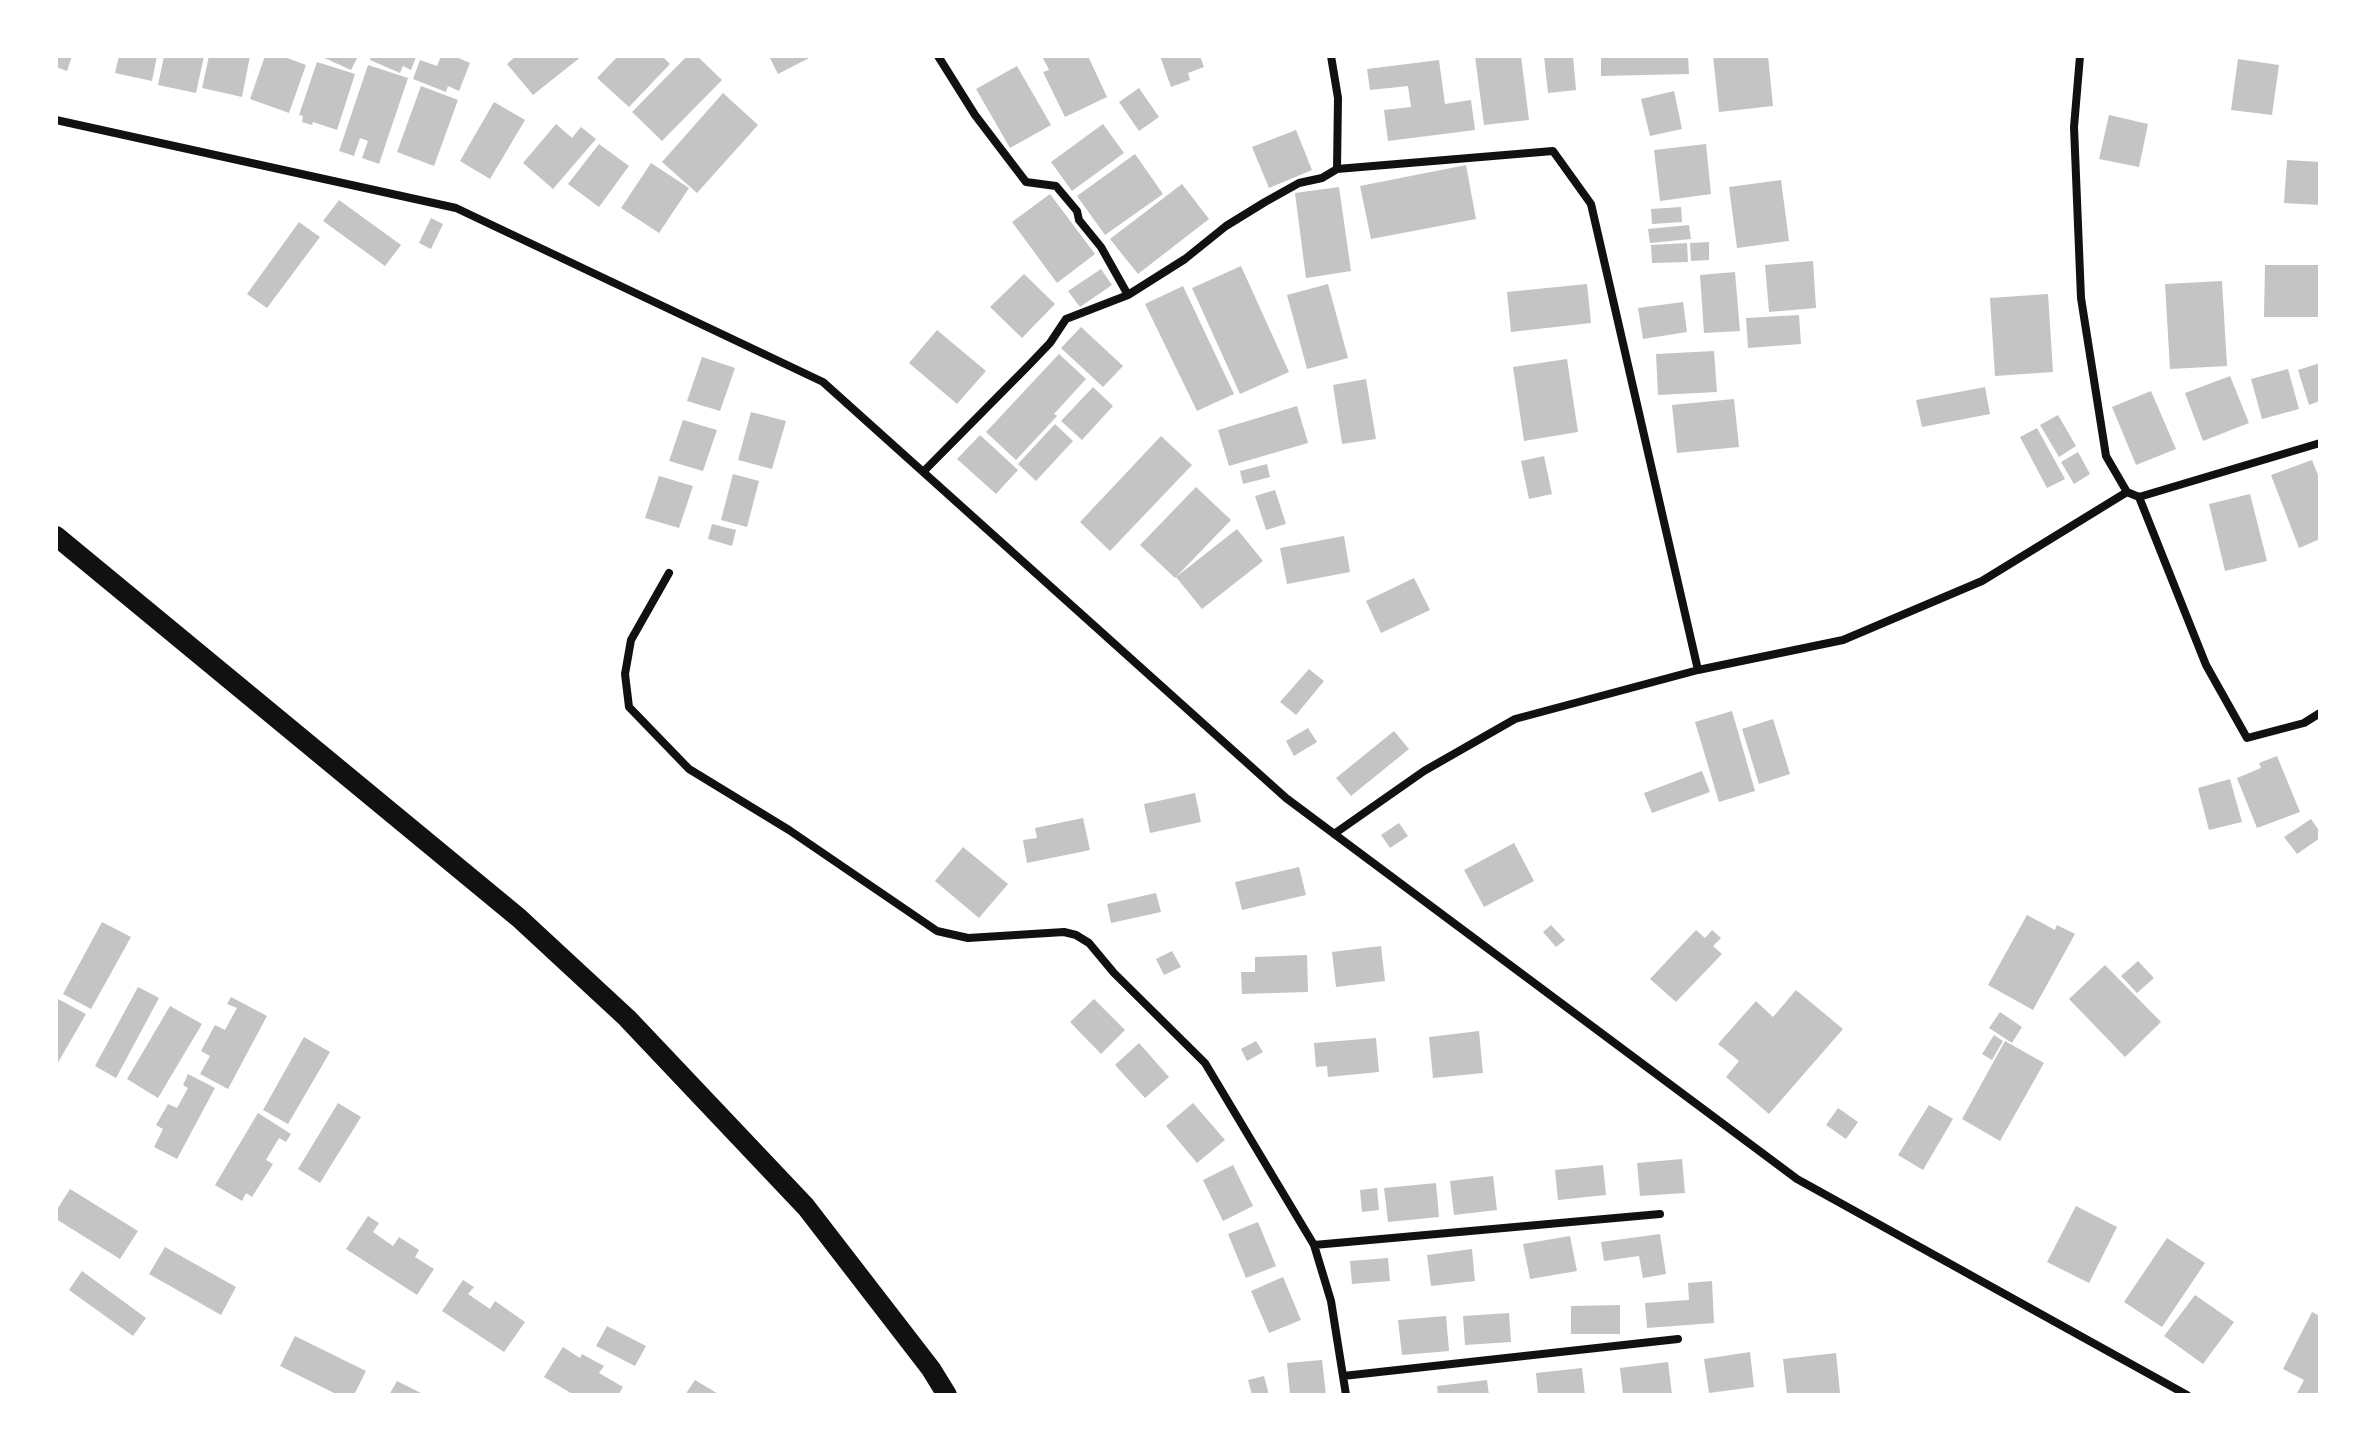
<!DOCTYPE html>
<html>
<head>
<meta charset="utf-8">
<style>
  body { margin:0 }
  #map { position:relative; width:2376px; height:1451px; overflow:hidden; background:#fff; font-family:"Source Sans 3",sans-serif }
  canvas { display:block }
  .frame { position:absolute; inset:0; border:58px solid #fff; pointer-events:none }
</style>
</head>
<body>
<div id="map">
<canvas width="2376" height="1451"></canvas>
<div class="frame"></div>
</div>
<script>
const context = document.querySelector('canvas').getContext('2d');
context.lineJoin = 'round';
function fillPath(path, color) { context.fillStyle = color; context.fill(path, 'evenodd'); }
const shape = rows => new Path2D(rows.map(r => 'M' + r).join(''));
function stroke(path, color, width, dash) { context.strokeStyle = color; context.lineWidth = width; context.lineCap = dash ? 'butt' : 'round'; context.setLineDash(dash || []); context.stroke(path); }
const building = shape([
  [56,56,72,56,67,71,56,67],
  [119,56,157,56,152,81,115,73],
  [164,56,204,56,196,93,158,85],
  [209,56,250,56,242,97,202,88],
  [265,56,282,56,306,65,289,113,250,99],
  [320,56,358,56,351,70],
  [371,56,414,56,416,57,411,70,403,66,400,73,370,60],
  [441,56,454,56,470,63,459,91,448,86,446,92,413,79,420,60,437,66],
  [516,56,582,56,533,95,507,64],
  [618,56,662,56,670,64,629,107,597,78],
  [687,56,697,56,722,80,662,141,632,112],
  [769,56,813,56,778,74],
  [1042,56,1088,56,1107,97,1065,117,1043,72,1049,70],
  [1160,56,1200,56,1204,67,1188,73,1190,80,1171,87],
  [1475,56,1521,56,1529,120,1484,125],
  [1544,56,1573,56,1576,90,1548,93],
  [1601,56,1688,56,1689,74,1601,76],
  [1713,56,1768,56,1773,106,1719,112],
  [2238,59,2279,65,2272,115,2231,110],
  [1439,60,1445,104,1471,100,1475,130,1388,141,1384,110,1411,107,1408,86,1370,90,1367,69],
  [317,62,355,74,337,130,313,122,312,125,302,122,303,116,299,115],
  [368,65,408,78,379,164,362,158,368,141,360,138,354,156,339,151],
  [1017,66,1051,125,1010,148,976,89],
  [421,86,458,100,434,166,397,152],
  [1139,88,1159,117,1139,131,1119,102],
  [1674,91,1682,129,1650,136,1641,99],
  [723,93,758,125,697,193,662,162],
  [494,102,525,120,490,179,460,161],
  [2109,115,2148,124,2139,167,2099,159],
  [556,124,572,138,581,127,596,139,553,189,523,163],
  [1103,124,1124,153,1072,191,1051,162],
  [1296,130,1312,170,1269,188,1252,147],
  [599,144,629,166,599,207,568,184],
  [1706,144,1711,194,1660,201,1654,150],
  [1135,154,1163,194,1105,235,1077,196],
  [2287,160,2320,162,2320,205,2284,203],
  [651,163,689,188,659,233,621,208],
  [1466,165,1476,219,1371,239,1360,186],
  [1781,180,1789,241,1737,248,1729,187],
  [1182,184,1209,219,1138,274,1110,239],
  [1339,187,1351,271,1306,278,1295,193],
  [1050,194,1095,254,1057,283,1012,222],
  [339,200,401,245,385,266,323,221],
  [1681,207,1682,222,1652,224,1651,209],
  [431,218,443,224,431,249,419,243],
  [299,222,320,237,267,308,247,294],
  [1689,225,1691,239,1650,243,1648,229],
  [1709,242,1709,260,1691,261,1690,243],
  [1687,243,1688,262,1652,263,1651,245],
  [1813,261,1816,308,1769,312,1765,265],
  [2265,265,2320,265,2320,317,2264,317],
  [1241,266,1289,372,1240,394,1192,288],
  [1101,269,1112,285,1080,307,1068,291],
  [1735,272,1740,331,1704,333,1700,275],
  [1024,274,1055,304,1022,338,990,307],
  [2222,281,2227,366,2170,369,2165,284],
  [1328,284,1348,358,1307,369,1287,295],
  [1587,284,1591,323,1511,332,1507,292],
  [1183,286,1234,394,1197,411,1145,304],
  [2048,294,2053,372,1995,376,1990,298],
  [1683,302,1687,332,1643,339,1638,308],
  [1799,315,1801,344,1748,348,1746,318],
  [1081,327,1123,366,1103,387,1061,348],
  [937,330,986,371,957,404,909,363],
  [1714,351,1717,392,1658,395,1656,354],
  [1059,354,1086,379,1054,414,1057,416,1016,460,986,432],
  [702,357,735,368,720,411,687,401],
  [1567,359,1578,432,1524,441,1513,367],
  [2320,363,2320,401,2309,405,2298,370],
  [2288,369,2299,409,2262,419,2251,379],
  [2230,376,2249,423,2203,441,2185,393],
  [1366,379,1376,439,1342,444,1333,385],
  [1093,387,1113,406,1082,440,1061,421],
  [1985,387,1990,414,1922,427,1916,400],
  [2151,391,2176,449,2136,465,2112,407],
  [1734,399,1739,447,1677,453,1672,405],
  [1297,406,1308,443,1229,466,1218,430],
  [751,412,786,421,772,469,738,460],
  [2058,415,2076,446,2059,457,2040,425],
  [683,420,717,430,703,471,669,461],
  [1055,424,1073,441,1036,481,1018,464],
  [2037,428,2065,479,2047,488,2020,437],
  [980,435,1018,470,996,494,957,459],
  [1161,436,1192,465,1110,551,1080,522],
  [2078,452,2090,474,2074,484,2061,462],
  [1544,456,1552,494,1529,499,1521,461],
  [2312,460,2320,480,2320,539,2299,548,2271,475],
  [1267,464,1270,477,1243,484,1240,471],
  [733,474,759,481,747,527,721,520],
  [659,476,693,486,679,528,645,518],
  [1196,487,1231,520,1175,578,1140,545],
  [1275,490,1286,524,1266,530,1255,496],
  [2250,494,2267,561,2225,571,2209,504],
  [712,524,736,530,732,546,708,539],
  [1237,529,1263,561,1202,609,1176,577],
  [1344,536,1350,572,1287,584,1280,548],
  [1414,578,1430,610,1381,633,1366,601],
  [1309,669,1324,681,1296,715,1280,702],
  [1732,711,1755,791,1719,802,1695,722],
  [1773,719,1790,774,1759,784,1742,729],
  [1308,728,1317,742,1294,756,1286,741],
  [1394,731,1409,749,1351,796,1336,778],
  [2277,756,2300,812,2257,828,2237,778,2261,768,2259,763],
  [1702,771,1710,792,1652,813,1644,793],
  [2230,779,2242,822,2209,830,2198,788],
  [1195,793,1201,822,1150,833,1144,804],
  [1083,818,1090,850,1027,863,1023,840,1037,838,1035,828],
  [2311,819,2320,832,2320,838,2297,854,2284,837],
  [1399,823,1408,836,1390,848,1381,835],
  [1514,843,1534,881,1484,907,1464,870],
  [963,847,1008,884,979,918,935,881],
  [1299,867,1306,895,1242,910,1235,882],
  [1156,893,1161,912,1111,923,1107,904],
  [2027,915,2055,930,2057,925,2075,934,2033,1010,1988,985],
  [102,922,131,937,91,1009,63,994],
  [1551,925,1565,940,1556,947,1543,932],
  [1696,930,1705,938,1712,930,1721,938,1713,946,1722,954,1676,1002,1650,979],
  [1381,946,1385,981,1336,987,1332,952],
  [1172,951,1181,967,1164,975,1156,959],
  [1307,955,1308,992,1242,994,1241,972,1255,972,1255,957],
  [2138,961,2154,978,2137,993,2121,976],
  [2105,965,2161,1022,2125,1057,2069,999],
  [138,987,159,998,116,1078,95,1066],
  [1796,990,1843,1029,1769,1114,1726,1077,1739,1061,1718,1044,1756,1001,1773,1017],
  [231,997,267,1016,228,1089,200,1074,210,1056,201,1051,215,1025,225,1030,237,1008,227,1004],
  [58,999,86,1014,56,1066,56,1003],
  [1094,999,1125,1030,1101,1054,1070,1022],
  [170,1006,202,1024,158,1098,127,1079],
  [2000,1012,2022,1027,2012,1043,1989,1028],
  [1479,1031,1483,1073,1433,1078,1429,1037],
  [1994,1035,2003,1041,1992,1060,1982,1054],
  [304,1037,330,1052,288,1124,263,1110],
  [1376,1038,1379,1072,1328,1077,1327,1066,1316,1067,1314,1043],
  [1256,1041,1263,1052,1247,1061,1241,1049],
  [2005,1041,2044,1063,2000,1141,1962,1119],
  [1139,1043,1169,1077,1145,1098,1115,1065],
  [188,1074,215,1088,177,1159,154,1147,163,1129,156,1125,168,1104,177,1108,188,1088,183,1085],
  [338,1103,361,1117,320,1183,298,1169],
  [1193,1103,1225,1140,1197,1163,1166,1126],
  [1929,1105,1953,1119,1923,1170,1898,1155],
  [1838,1108,1858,1122,1846,1139,1826,1125],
  [258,1113,291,1134,286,1142,279,1138,266,1160,273,1164,252,1197,246,1193,242,1201,215,1185],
  [1682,1159,1685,1193,1640,1196,1637,1163],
  [1233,1165,1253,1206,1223,1221,1203,1180],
  [1603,1165,1606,1195,1558,1200,1555,1170],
  [1493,1176,1497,1210,1454,1215,1450,1181],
  [1436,1183,1439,1217,1388,1222,1384,1188],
  [1377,1188,1379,1210,1362,1212,1360,1190],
  [70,1189,138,1231,120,1259,56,1219,56,1211],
  [2076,1206,2117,1227,2089,1283,2047,1262],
  [368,1216,379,1223,373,1232,393,1246,399,1237,419,1250,415,1257,434,1269,417,1295,346,1249],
  [1258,1222,1276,1266,1246,1278,1228,1234],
  [1660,1234,1666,1274,1643,1278,1639,1256,1604,1261,1601,1242],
  [1570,1236,1577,1271,1530,1279,1523,1244],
  [2167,1238,2205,1263,2162,1327,2124,1302],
  [165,1247,236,1287,221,1315,149,1274],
  [1472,1249,1475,1281,1431,1286,1427,1255],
  [1388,1258,1390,1281,1352,1284,1350,1261],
  [82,1271,146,1318,133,1336,69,1290],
  [1283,1277,1301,1320,1269,1333,1251,1291],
  [463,1280,474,1287,468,1294,490,1309,495,1301,525,1322,504,1352,442,1311],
  [1712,1281,1714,1323,1647,1328,1645,1303,1689,1300,1688,1283],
  [2195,1295,2234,1322,2203,1364,2164,1336],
  [1620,1305,1620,1334,1571,1334,1571,1306],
  [2312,1312,2320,1316,2320,1395,2296,1395,2304,1380,2283,1369],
  [1509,1313,1511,1342,1465,1345,1463,1316],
  [1446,1316,1449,1351,1402,1355,1398,1320],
  [607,1326,646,1346,635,1366,596,1346],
  [295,1336,366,1371,354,1395,338,1395,280,1366],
  [563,1347,580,1358,582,1354,604,1366,599,1373,623,1387,618,1395,574,1395,544,1377],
  [1750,1352,1754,1387,1709,1393,1704,1359],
  [1836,1353,1840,1393,1787,1395,1783,1359],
  [1322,1360,1326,1395,1290,1395,1287,1363],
  [1668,1362,1672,1395,1623,1395,1620,1368],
  [1582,1368,1585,1395,1538,1395,1536,1373],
  [1264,1376,1269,1395,1252,1395,1248,1380],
  [695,1380,720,1395,685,1395],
  [1487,1380,1489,1395,1438,1395,1437,1386],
  [397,1381,425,1395,389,1395]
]);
const minor = shape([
  [1331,56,1338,98,1337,169,1553,151,1591,204,1698,670],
  [2080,56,2074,127,2081,298,2106,456,2127,492],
  [56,120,456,208,823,382,1286,798,1797,1179,2187,1395],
  [1128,295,1185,259,1226,226,1265,202,1299,183,1322,178,1337,169],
  [923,472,1027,367,1050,343,1066,319,1128,295,1101,247,1079,220,1077,211,1056,186,1026,182,975,115,938,56],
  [2139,497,2206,665,2247,738,2304,723,2320,713],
  [669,573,631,640,625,674,629,707,689,769,789,830,937,931,968,938,1064,932,1076,935,1089,943,1114,973,1205,1063,1314,1245,1331,1301,1346,1395],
  [1334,834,1424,771,1515,719,1698,670,1843,640,1982,581,2127,492,2139,497,2320,443],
  [1314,1245,1660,1214],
  [1343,1376,1678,1339]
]);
const primary = shape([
  [56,536,519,918,627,1018,806,1207,931,1369,947,1395]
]);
fillPath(building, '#c4c4c4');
stroke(minor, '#111', 8);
stroke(primary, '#111', 20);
</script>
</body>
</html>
